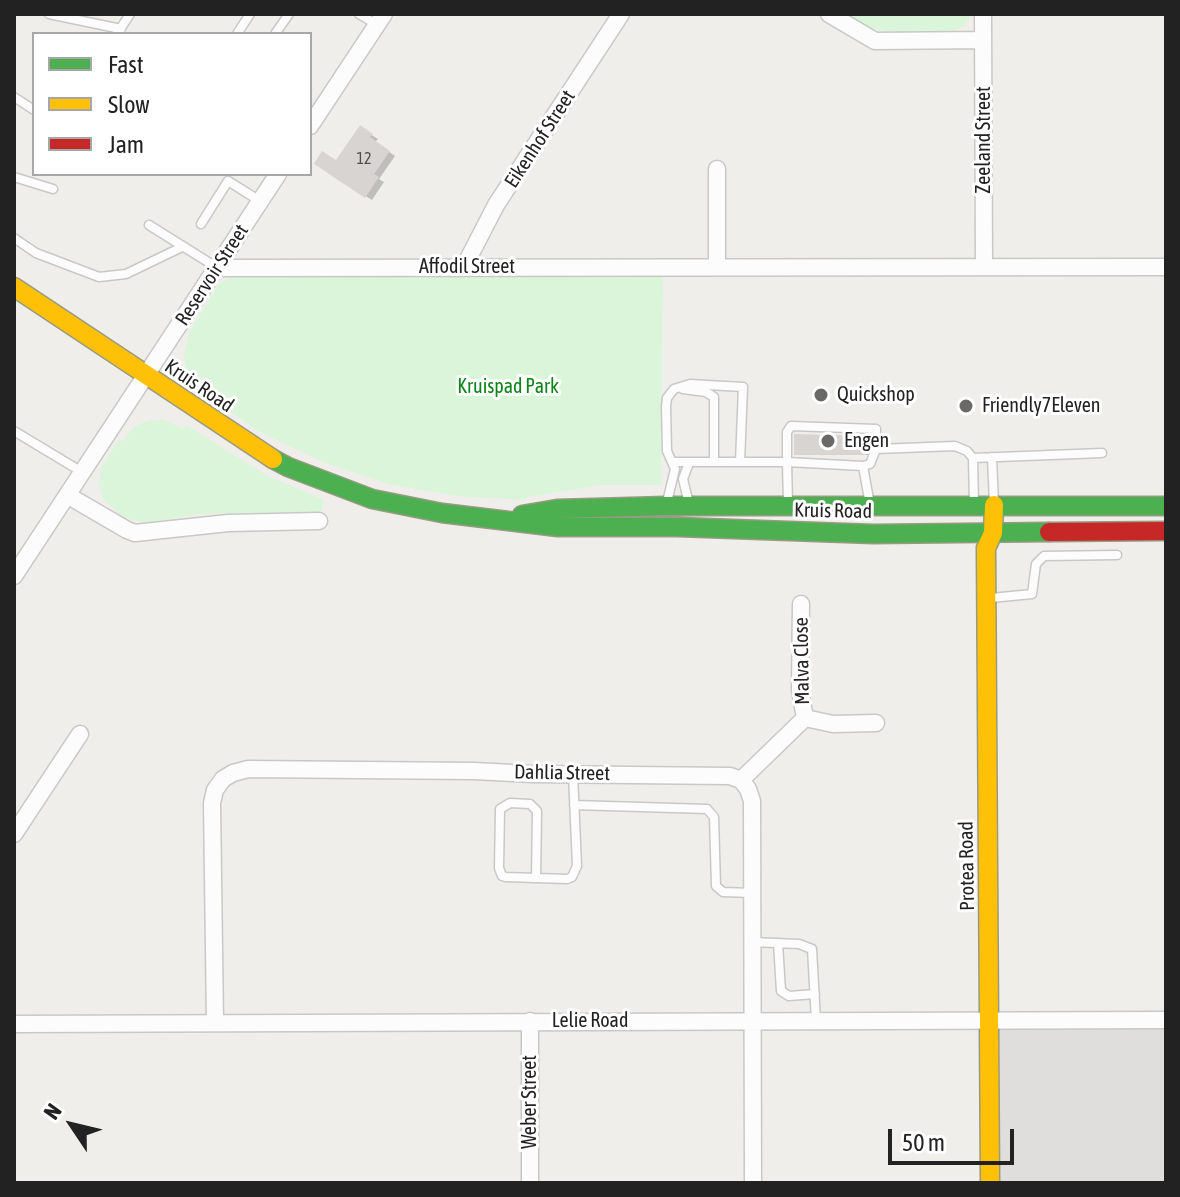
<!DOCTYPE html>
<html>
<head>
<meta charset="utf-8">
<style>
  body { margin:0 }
  #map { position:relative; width:1180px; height:1197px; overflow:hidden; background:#f0eeeb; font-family:"Asap Condensed",sans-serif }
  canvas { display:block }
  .frame { position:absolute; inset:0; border:16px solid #222; pointer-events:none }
  .legend { position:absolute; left:32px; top:32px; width:280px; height:144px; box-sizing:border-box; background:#fff; border:2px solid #a7a7a7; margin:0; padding:10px 14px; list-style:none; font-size:24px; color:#222 }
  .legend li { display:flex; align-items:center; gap:16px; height:40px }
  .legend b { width:40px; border:2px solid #a7a7a7 }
  .north { position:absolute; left:32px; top:1085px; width:80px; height:80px; -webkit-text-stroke:6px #fff; paint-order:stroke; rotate:305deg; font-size:22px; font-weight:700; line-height:32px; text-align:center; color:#222 }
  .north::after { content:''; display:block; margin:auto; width:28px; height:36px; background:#222; clip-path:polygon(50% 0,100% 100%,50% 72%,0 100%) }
  .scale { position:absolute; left:888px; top:1129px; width:126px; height:36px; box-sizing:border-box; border:4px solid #222; border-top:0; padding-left:10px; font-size:24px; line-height:28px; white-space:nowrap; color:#222; -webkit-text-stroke:6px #fff; paint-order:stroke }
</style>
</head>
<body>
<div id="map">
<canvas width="1180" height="1197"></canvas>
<div class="frame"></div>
<ul class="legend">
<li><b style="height:10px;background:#4caf50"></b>Fast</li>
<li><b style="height:10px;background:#ffc107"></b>Slow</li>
<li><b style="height:10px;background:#c62828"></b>Jam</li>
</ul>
<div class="north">N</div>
<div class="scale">50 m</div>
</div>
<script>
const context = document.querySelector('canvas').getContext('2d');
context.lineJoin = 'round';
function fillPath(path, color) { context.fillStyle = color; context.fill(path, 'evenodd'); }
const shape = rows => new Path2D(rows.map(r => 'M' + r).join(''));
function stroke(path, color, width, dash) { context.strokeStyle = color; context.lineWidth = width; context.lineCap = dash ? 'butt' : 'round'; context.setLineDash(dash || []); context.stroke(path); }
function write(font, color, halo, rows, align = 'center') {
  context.font = font + ' "Asap Condensed",sans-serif'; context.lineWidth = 6; context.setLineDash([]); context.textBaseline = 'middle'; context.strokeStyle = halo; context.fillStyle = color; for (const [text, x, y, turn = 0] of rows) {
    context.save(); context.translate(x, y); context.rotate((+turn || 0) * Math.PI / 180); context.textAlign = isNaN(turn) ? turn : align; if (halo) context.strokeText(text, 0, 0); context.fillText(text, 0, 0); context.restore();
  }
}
const residential = shape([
  [1166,1020,1166,1183,991,1183,991,1021]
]);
const park = shape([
  [846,14,972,14,965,25,952,32,891,32,868,28],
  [663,276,661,485,602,485,527,497,525,500,457,496,389,484,323,462,260,432,202,393,204,390,190,377,185,364,184,354,190,330,219,284,231,277],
  [149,420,164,420,183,429,186,425,266,475,324,500,321,512,198,514,148,523,124,518,104,500,99,485,101,468,119,439,123,441,134,427]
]);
const shadow = shape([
  [360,128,378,139,375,142,395,156,379,179,384,182,372,200,316,164,337,163],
  [865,438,868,439,868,455,796,454]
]);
const building = shape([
  [360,125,373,134,370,137,390,151,374,174,379,177,365,198,314,164,322,151,336,160],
  [794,434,866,436,866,455,794,455]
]);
const lane = shape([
  [49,14,121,29],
  [359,14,376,24],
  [117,34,130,14],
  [237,34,250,14],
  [275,34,289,14],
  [14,97,34,110],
  [14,177,53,189],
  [201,224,228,181,260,201],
  [149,225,216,267],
  [14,238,36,253,99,277,126,274,182,247],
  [683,389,706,392,714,397,714,462],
  [14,431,82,472],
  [876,449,955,446,967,451,973,458,1102,453],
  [992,457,994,504],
  [973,458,974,505],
  [673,462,787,462,787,432,791,426,876,429,876,449,870,464,863,466,787,462,788,504],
  [689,463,683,479,689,504],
  [863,466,870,505],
  [667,502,675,469,667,451,666,406,667,398,674,389,690,384,743,387,740,462],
  [991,598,1032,594,1036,564,1044,556,1117,555],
  [574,805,707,809,714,817,716,886,723,892,752,893],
  [536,878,537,811,530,804,510,803,500,809,499,868,502,876,506,877,567,879,572,877,577,866,573,774],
  [752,942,799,944,812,949,816,1021],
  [778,943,781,991,789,996,815,994]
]);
const street = shape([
  [829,14,875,41,983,40],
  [983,14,984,267],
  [310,126,384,14],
  [717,169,717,267],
  [464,267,496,205,621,14],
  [217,268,1166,267],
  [67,495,127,530,135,533,228,523,319,521],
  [14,576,278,174],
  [801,604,800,690,805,718],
  [805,718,833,724,876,723],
  [741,780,805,718],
  [14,834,80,734],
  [530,1021,530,1183],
  [215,1022,212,803,215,790,223,779,233,773,248,769,474,771,533,774,730,776,741,780,748,789,752,801,753,1183],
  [14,1024,1166,1020]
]);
const fast = shape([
  [273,459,288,467,372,499,442,513,558,527,677,527,873,534,1049,532],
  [522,515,557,509,666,506,1166,506]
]);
const slow = shape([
  [14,287,273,459],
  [990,1183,986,548,993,533,994,505]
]);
const jam = shape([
  [1049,532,1166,531]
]);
const markers = [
  [821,395,8,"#6a6968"],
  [966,406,8,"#6a6968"],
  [828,441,8,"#6a6968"]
];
const numberNames = [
  ["12",364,159]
];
const streetNames = [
  ["Eikenhof Street",540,139,-57],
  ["Zeeland Street",984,140,-90],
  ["Affodil Street",467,267],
  ["Reservoir Street",212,275,-57],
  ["Kruis Road",199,386,34],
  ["Kruis Road",833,511,1],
  ["Malva Close",802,661,-91],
  ["Dahlia Street",562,773,1],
  ["Protea Road",967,866,-91],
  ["Lelie Road",590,1021],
  ["Weber Street",530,1102,-90]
];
const parkNames = [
  ["Kruispad Park",508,387]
];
const poiNames = [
  ["Quickshop",837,395],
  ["Friendly7Eleven",982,406],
  ["Engen",844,441]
];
fillPath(residential, '#dfdedc');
fillPath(park, '#daf5da');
fillPath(shadow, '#0003');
fillPath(building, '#d7d4d2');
stroke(lane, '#c9c8c7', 11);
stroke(street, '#c9c8c7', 19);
stroke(fast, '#999a82', 21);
stroke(slow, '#999a82', 21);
stroke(jam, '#999a82', 21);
stroke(lane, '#fdfcfc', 8);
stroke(street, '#fdfcfc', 16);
stroke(fast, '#4caf50', 18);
stroke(slow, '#ffc107', 18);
stroke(jam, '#c62828', 18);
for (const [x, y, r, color] of markers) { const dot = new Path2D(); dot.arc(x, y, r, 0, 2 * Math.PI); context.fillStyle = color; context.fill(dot); stroke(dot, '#fff', 3); }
write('16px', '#4f4e4e', null, numberNames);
write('20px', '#222', '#fff', streetNames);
write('20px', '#0c8416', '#fff', parkNames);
write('20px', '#222', '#fff', poiNames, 'left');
</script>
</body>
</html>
